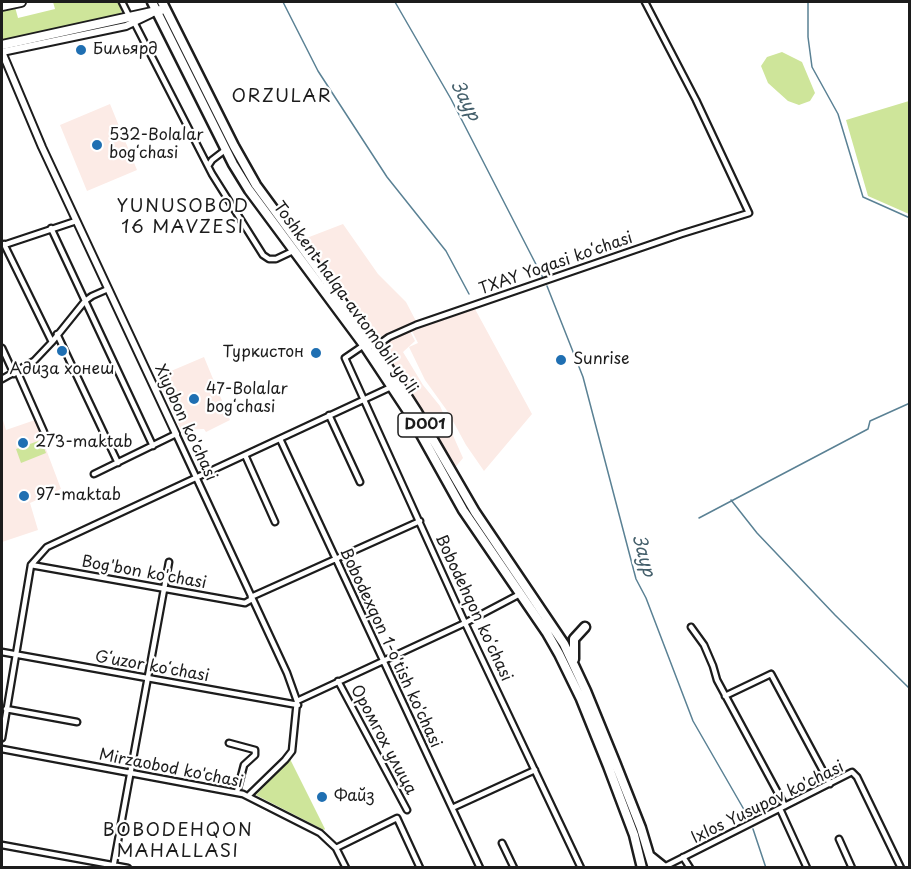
<!DOCTYPE html>
<html>
<head>
<meta charset="utf-8">
<style>
  body { margin:0 }
  #map { position:relative; width:911px; height:869px; overflow:hidden; background:#fff; font-family:"Playpen Sans",sans-serif }
  canvas { display:block }
  .frame { position:absolute; inset:0; border:3px solid #1c1c1c; pointer-events:none }
</style>
</head>
<body>
<div id="map">
<canvas width="911" height="869"></canvas>
<div class="frame"></div>
</div>
<script>
const context = document.querySelector('canvas').getContext('2d');
context.lineJoin = 'round';
function fillPath(path, color) { context.fillStyle = color; context.fill(path, 'evenodd'); }
const shape = rows => new Path2D(rows.map(r => 'M' + r).join(''));
function stroke(path, color, width, dash) { context.strokeStyle = color; context.lineWidth = width; context.lineCap = dash ? 'butt' : 'round'; context.setLineDash(dash || []); context.stroke(path); }
function write(font, color, halo, rows, align = 'center') {
  context.font = font + ' "Playpen Sans",sans-serif'; context.lineWidth = 4.5; context.setLineDash([]); context.textBaseline = 'middle'; context.strokeStyle = halo; context.fillStyle = color; for (const [text, x, y, turn = 0] of rows) {
    context.save(); context.translate(x, y); context.rotate((+turn || 0) * Math.PI / 180); context.textAlign = isNaN(turn) ? turn : align; if (halo) context.strokeText(text, 0, 0); context.fillText(text, 0, 0); context.restore();
  }
}
const built = shape([
  [110,104,137,170,87,191,60,125],
  [343,224,378,274,406,302,417,323,382,337,375,334,304,239],
  [475,309,532,414,484,471,466,445,448,412,425,380,409,347,418,343,412,331],
  [410,331,415,341,403,352,423,385,440,406,463,458,454,469,406,385,384,352,385,346,389,341],
  [204,357,230,420,206,432,204,429,181,430,157,377],
  [2,417,6,430,35,420,61,489,30,503,38,530,2,542]
]);
const green = shape([
  [53,2,119,2,122,14,121,16,2,42,2,10,15,7,18,18,55,9],
  [782,52,802,62,815,93,810,101,799,105,788,101,768,83,761,66,767,57],
  [909,101,910,101,909,214,868,196,846,120],
  [41,440,46,453,21,463,16,449],
  [290,759,325,829,324,830,256,795]
]);
const stream = shape([
  [283,2,318,71,387,177,446,251,469,294],
  [395,2,451,99,543,278],
  [808,2,808,37,812,67,838,114,863,197,910,218],
  [547,286,583,377,636,579,646,598,693,721,750,820],
  [731,500,757,533,835,615,910,689],
  [699,518,868,429,870,421,910,403],
  [753,829,766,868]
]);
const minor = shape([
  [122,2,130,18],
  [133,20,212,174,263,255,269,259,276,259,293,251],
  [208,166,212,160,225,150],
  [51,228,153,446],
  [4,244,52,342],
  [4,245,76,221],
  [57,334,118,463],
  [364,345,345,358,465,623,581,868],
  [375,347,389,337,416,325,681,234,749,213,696,100,645,2],
  [2,348,14,374],
  [17,371,44,432],
  [2,379,34,361,52,342,85,301,92,296,108,289],
  [329,415,360,482],
  [280,439,480,868],
  [245,455,275,522],
  [94,474,176,434,287,673,297,701,292,751,285,760,248,796],
  [31,565,47,547,391,387],
  [31,565,245,603,252,599],
  [251,597,420,521],
  [691,627,704,645,713,666,717,680,785,806],
  [2,652,298,705],
  [338,681,407,810],
  [725,696,771,674,830,784],
  [297,701,465,623,520,594],
  [6,709,77,722],
  [2,738,31,565],
  [229,743,255,750,255,755,244,765,237,792],
  [2,749,243,794,320,833,336,848,346,868],
  [452,808,535,770],
  [780,809,807,868],
  [839,839,852,868],
  [502,843,514,868],
  [2,845,128,868],
  [336,848,397,818,420,868],
  [683,857,690,868],
  [664,867,852,772,857,777,901,868],
  [113,868,169,562]
]);
const tertiary = shape([
  [2,52,42,147,176,434],
  [2,52,126,26,151,14]
]);
const primary = shape([
  [2,6,21,2],
  [2,45,161,10]
]);
const trunk = shape([
  [152,2,233,164,249,190,364,345,409,413,463,510,547,633,559,654,581,699,608,766,634,835,642,868],
  [162,2,234,146,256,185,375,347,417,412,475,512,564,644,586,691,615,762,641,828,653,868],
  [574,659,574,639,585,627],
  [650,856,665,868]
]);
const markers = [
  [81,50,6,"#1f6fb2"],
  [97,145,6,"#1f6fb2"],
  [62,351,6,"#1f6fb2"],
  [316,353,6,"#1f6fb2"],
  [561,360,6,"#1f6fb2"],
  [194,399,6,"#1f6fb2"],
  [23,443,6,"#1f6fb2"],
  [24,496,6,"#1f6fb2"],
  [322,797,6,"#1f6fb2"]
];
const shields = [
  [425,425,54]
];
const shieldNames = [
  ["D001",425,425]
];
const poiNames = [
  ["Бильярд",93,50],
  ["532-Bolalar",109,136],
  ["bogʻchasi",109,154],
  ["Туркистон",304,353,"right"],
  ["Sunrise",573,360],
  ["Адиза хонеш",62,370,"center"],
  ["47-Bolalar",206,390],
  ["bogʻchasi",206,408],
  ["273-maktab",35,443],
  ["97-maktab",36,496],
  ["Файз",334,797]
];
const streetNames = [
  ["TXAY Yoqasi koʻchasi",556,264,-19],
  ["Toshkent halqa avtomobil yo'li",345,298,54],
  ["Xiyobon ko'chasi",185,423,65],
  ["Bog'bon ko'chasi",144,573,10],
  ["Bobodehqon koʻchasi",473,608,65],
  ["Bobodexqon 1-o'tish ko'chasi",390,648,65],
  ["Gʻuzor koʻchasi",152,667,10],
  ["Оромгох улица",383,740,62],
  ["Mirzaobod ko'chasi",171,769,11],
  ["Ixlos Yusupov ko'chasi",768,803,-26]
];
const neighbourhoodNames = [
  ["ORZULAR",282,97],
  ["YUNUSOBOD",183,207],
  ["16 MAVZESI",183,228],
  ["BOBODEHQON",178,831],
  ["MAHALLASI",178,852]
];
const waterNames = [
  ["Заур",465,101,62],
  ["Заур",643,556,74]
];
fillPath(built, '#fcebe6');
fillPath(green, '#cee59a');
stroke(stream, '#5a8194', 1.5);
stroke(minor, '#1c1c1c', 9);
stroke(tertiary, '#1c1c1c', 10);
stroke(primary, '#1c1c1c', 12);
stroke(trunk, '#1c1c1c', 13);
stroke(minor, '#fff', 4.5);
stroke(tertiary, '#fff', 6);
stroke(primary, '#fff', 8);
stroke(trunk, '#fff', 8);
for (const [x, y, r, color] of markers) { const dot = new Path2D(); dot.arc(x, y, r, 0, 2 * Math.PI); context.fillStyle = color; context.fill(dot); stroke(dot, '#fff', 2); }
for (const [x, y, w] of shields) { const box = new Path2D(); box.roundRect(x - w / 2, y - 12, w, 24, 4.5); context.fillStyle = '#fff'; context.fill(box); stroke(box, '#1c1c1c', 1.5); }
write('bold 15px', '#1c1c1c', null, shieldNames);
write('16px', '#1c1c1c', '#fff', poiNames, 'left');
write('16px', '#1c1c1c', '#fff', streetNames);
context.letterSpacing = '1.5px';
write('18px', '#1c1c1c', '#fff', neighbourhoodNames);
context.letterSpacing = '0px';
write('italic 18px', '#45606c', '#fff', waterNames);
</script>
</body>
</html>
